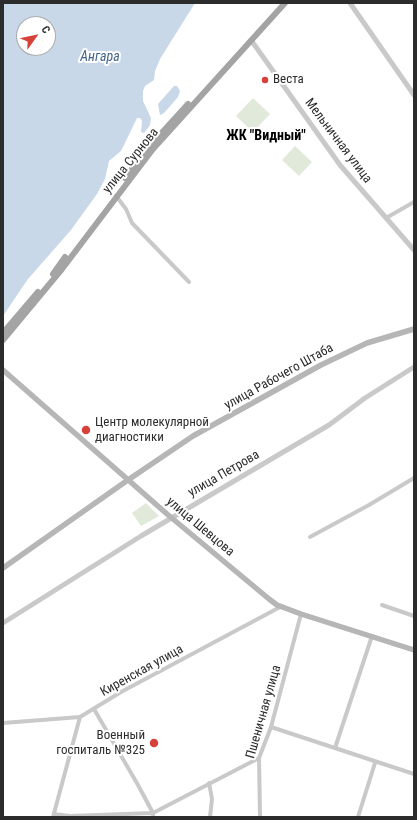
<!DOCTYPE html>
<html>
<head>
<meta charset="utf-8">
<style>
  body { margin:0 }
  #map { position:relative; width:417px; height:820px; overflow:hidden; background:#fff; font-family:"Roboto Condensed",sans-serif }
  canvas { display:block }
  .frame { position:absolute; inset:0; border:4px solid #2c2c2c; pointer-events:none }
  .north { position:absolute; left:16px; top:16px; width:40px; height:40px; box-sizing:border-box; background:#fff; border:1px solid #ababab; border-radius:50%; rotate:57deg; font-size:11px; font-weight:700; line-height:16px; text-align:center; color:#2c2c2c }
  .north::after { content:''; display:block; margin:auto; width:14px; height:18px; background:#d7413a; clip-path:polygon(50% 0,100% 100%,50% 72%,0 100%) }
</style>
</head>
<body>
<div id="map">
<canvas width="417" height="820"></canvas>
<div class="frame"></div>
<div class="north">С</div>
</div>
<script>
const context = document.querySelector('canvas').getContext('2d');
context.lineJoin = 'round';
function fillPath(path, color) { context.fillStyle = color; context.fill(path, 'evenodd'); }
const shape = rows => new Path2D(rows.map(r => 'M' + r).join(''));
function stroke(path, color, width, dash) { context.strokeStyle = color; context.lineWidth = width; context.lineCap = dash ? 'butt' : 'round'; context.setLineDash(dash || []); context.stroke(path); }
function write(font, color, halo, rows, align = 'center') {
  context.font = font + ' "Roboto Condensed",sans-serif'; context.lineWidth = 4; context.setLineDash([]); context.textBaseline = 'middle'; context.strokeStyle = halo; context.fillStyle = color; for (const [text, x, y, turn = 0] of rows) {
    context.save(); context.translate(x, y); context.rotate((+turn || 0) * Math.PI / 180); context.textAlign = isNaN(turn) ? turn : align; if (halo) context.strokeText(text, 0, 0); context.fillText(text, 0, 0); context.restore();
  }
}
const green = shape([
  [253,98,270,114,253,132,236,116],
  [295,146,312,162,299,176,282,160],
  [146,503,159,516,141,526,132,513]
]);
const water = shape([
  [3,3,195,3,160,59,155,71,154,80,145,86,143,91,143,101,151,118,150,125,144,133,141,132,142,121,140,118,137,118,121,151,109,161,105,179,97,194,71,230,28,279,3,316],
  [24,24,48,24,48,48,24,48],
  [174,86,177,86,180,91,178,97,164,113,160,115,158,104]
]);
const minor = shape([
  [116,196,126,209,132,223,189,282],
  [386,218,414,202],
  [310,537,369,505,414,478],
  [382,605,414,616],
  [94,709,138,785,153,813,153,817],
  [3,723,80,717,121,692,282,606],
  [271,727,414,774],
  [335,748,372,636],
  [209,783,212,799,210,817],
  [54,814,70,816,153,813,259,758],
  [53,817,80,717],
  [260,817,259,758,271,727,301,614],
  [358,817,375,763]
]);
const tertiary = shape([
  [350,3,414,95],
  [251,40,340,165,414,250],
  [3,623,141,536,329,425,365,398,414,367]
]);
const secondary = shape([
  [3,370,167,514,269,599,277,605,301,614,414,650],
  [3,568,125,482,193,436,321,365,367,343,414,329]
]);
const primary = shape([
  [125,178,147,149,188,104],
  [53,274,65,257],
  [3,333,38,292],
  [3,340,62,269,153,149,285,3]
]);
const markers = [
  [265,80,4,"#d7413a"],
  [86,430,5,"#d7413a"],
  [154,743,5,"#d7413a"]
];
const poiNames = [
  ["Веста",273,80],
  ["Центр молекулярной",95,423],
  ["диагностики",95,438],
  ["Военный",145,736,"right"],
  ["госпиталь №325",145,751,"right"]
];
const streetNames = [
  ["Мельничная улица",338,141,53],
  ["улица Сурнова",131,161,-51],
  ["улица Рабочего Штаба",279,377,-29],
  ["улица Петрова",224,474,-30],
  ["улица Шевцова",200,527,40],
  ["Киренская улица",142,671,-29],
  ["Пшеничная улица",264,712,-74]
];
const waterNames = [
  ["Ангара",100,57]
];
const neighbourhoodNames = [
  ["ЖК \"Видный\"",266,136]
];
fillPath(green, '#e1e9db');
fillPath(water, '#c8d8e8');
stroke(minor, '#c9c9c9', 4);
stroke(tertiary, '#c9c9c9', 5);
stroke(secondary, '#b6b6b6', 5.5);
stroke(primary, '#a4a4a4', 6);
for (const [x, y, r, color] of markers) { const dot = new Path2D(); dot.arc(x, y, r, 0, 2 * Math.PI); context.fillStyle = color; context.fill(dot); stroke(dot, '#fff', 1.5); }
write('13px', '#2c2c2c', '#fff', poiNames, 'left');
write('13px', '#2c2c2c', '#fff', streetNames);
write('italic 14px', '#416488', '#fff', waterNames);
write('bold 14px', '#000', '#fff', neighbourhoodNames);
</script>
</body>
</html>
